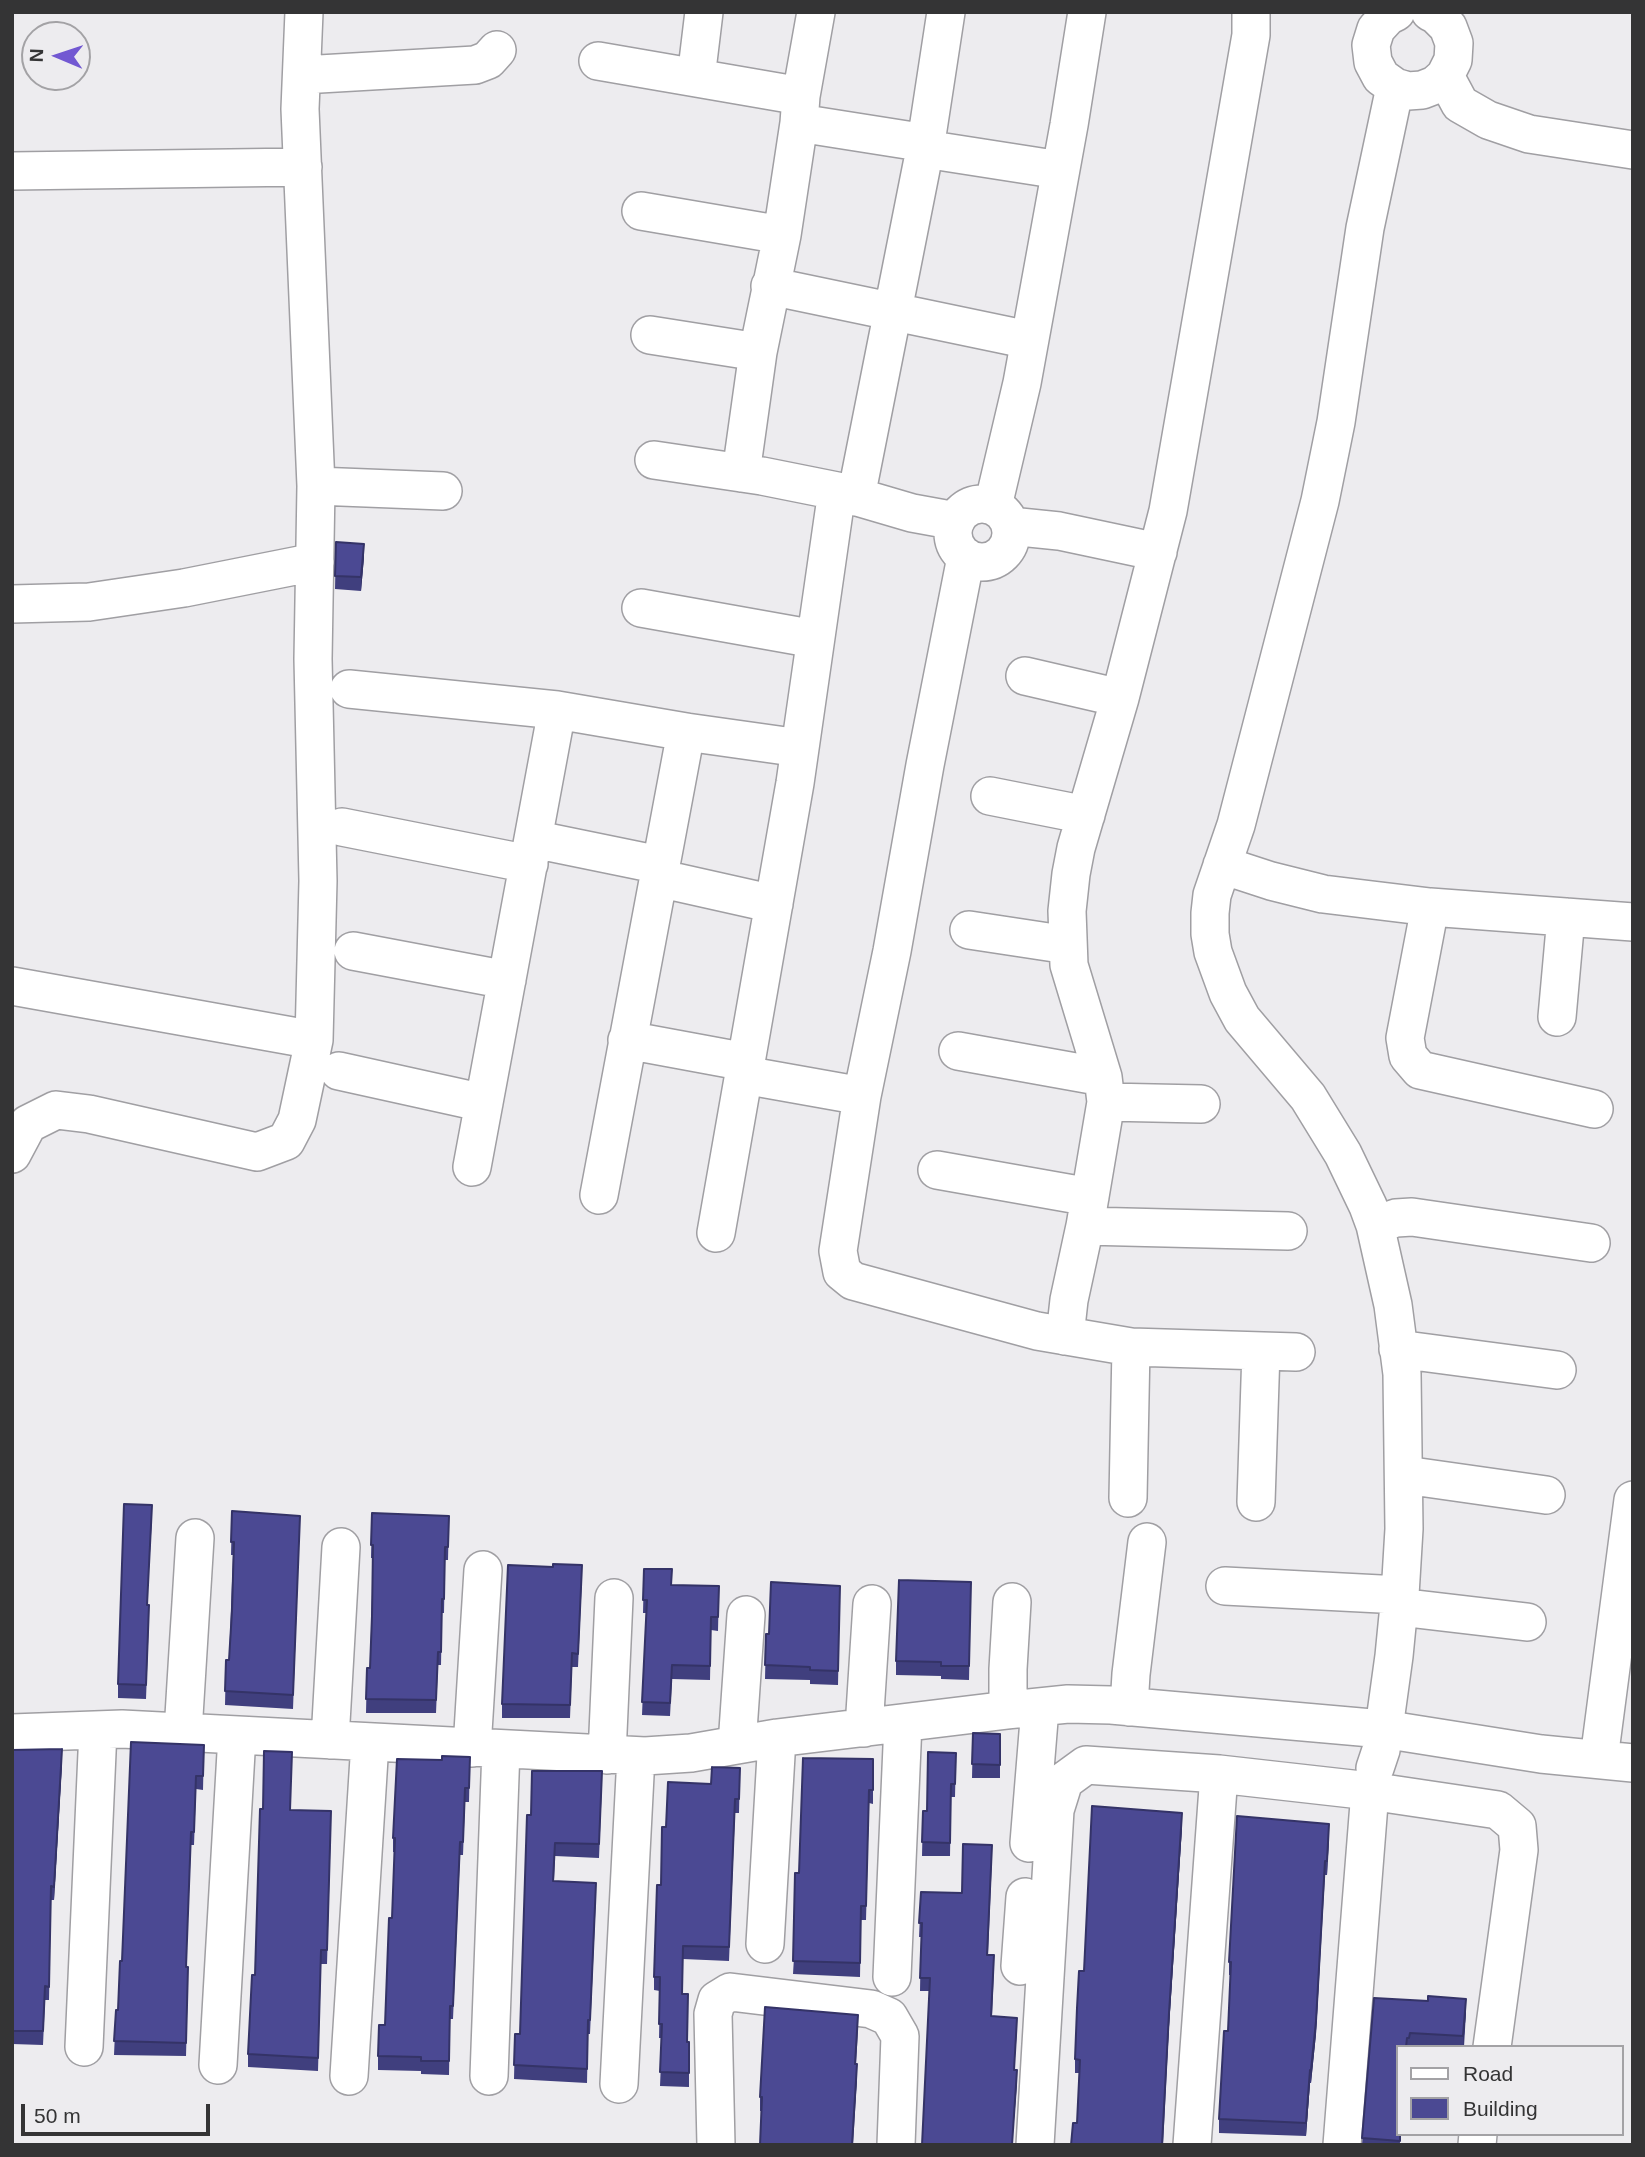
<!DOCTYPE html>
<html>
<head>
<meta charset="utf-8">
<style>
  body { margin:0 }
  #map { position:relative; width:1645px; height:2157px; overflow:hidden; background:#edecef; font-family:Helvetica,sans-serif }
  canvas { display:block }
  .frame { position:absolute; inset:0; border:14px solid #343435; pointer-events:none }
  .legend { position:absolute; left:1396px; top:2045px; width:228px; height:91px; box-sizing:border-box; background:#edecef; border:2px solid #a3a2a5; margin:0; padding:9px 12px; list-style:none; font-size:21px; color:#343435 }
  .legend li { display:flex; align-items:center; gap:14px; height:35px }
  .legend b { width:35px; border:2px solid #a3a2a5 }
  .north { position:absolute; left:21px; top:21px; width:70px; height:70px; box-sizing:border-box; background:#edecef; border:2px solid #a3a2a5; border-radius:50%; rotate:272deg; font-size:19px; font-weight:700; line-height:28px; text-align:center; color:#343435 }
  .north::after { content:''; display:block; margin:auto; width:24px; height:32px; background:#7258d2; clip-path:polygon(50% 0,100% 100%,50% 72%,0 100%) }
  .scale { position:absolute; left:21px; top:2104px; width:189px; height:32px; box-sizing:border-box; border:4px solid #343435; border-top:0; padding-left:9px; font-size:21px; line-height:24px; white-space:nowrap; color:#343435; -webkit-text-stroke:5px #edecef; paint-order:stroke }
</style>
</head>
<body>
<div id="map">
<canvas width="1645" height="2157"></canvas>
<div class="frame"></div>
<ul class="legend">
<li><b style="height:9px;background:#fff"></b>Road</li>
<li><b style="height:19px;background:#4b4993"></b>Building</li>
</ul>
<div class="north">N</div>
<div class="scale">50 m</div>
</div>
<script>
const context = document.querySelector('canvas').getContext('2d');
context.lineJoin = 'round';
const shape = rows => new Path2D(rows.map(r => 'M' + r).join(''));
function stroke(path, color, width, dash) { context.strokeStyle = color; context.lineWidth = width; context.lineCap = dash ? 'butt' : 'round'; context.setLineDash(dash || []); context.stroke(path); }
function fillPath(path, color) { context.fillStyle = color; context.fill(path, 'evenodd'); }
const minor = shape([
  [1396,12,1388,16,1376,29,1371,45,1373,62,1381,77,1395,87,1408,91,1422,90,1435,85,1445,76,1453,60,1454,43,1448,27,1436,15,1430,12],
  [598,61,801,96],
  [302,75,475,65,488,60,497,50],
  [1445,76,1460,104,1488,120,1529,134,1633,150],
  [696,78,704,12],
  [799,123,926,143],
  [925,149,1060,170],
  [12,171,303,167],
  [641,211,782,235],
  [770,286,1029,340],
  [650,335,758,352],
  [654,460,762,476,837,491,912,513,956,521],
  [741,473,758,352,782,235,799,123,801,96,816,12],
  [316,486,443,491],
  [856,497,925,149,946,12],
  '953 533a29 29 0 1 1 58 0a29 29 0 1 1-58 0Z',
  [993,506,1022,383,1069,125,1087,12],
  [1010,526,1059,531,1158,552],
  [966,557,925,765,892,951,862,1096,838,1251,842,1272,853,1281,1037,1331,1131,1347,1296,1352],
  [12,604,89,602,184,588,315,562],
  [641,608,815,639],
  [1025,676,1120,698],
  [349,689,557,710,686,732,800,748],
  [990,796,1086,815],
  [342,827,529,864],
  [533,839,660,865],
  [1222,865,1271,881,1323,894,1430,907,1633,922],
  [658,878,774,904],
  [1430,907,1405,1038,1408,1056,1420,1070,1594,1109],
  [969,930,1068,945],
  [353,951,507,980],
  [12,986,314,1040],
  [1557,1017,1566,917],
  [627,1040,746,1062],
  [958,1051,1103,1077],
  [339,1071,484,1103],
  [744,1075,862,1096],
  [1106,1102,1201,1104],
  [12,1154,28,1124,56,1110,89,1114,257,1152,286,1141,297,1120,314,1040,318,881,313,659,316,486,300,109,304,12],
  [472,1167,557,710],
  [937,1170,1090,1197],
  [599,1195,686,732],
  [1375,1225,1396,1218,1412,1217,1591,1243],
  [1085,1226,1288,1231],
  [716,1233,795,783,837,491],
  [1065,1336,1069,1300,1085,1226,1106,1102,1103,1077,1069,965,1067,911,1071,874,1076,848,1120,698,1168,511,1251,35,1251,12],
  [1398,1349,1557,1370],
  [1405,1475,1546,1495],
  [1128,1498,1131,1347],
  [1256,1502,1261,1351],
  [1225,1586,1400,1595],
  [1399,1607,1527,1622],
  [1129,1707,1131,1674,1147,1542],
  [1008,1710,1008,1669,1012,1602],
  [864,1728,872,1604],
  [183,1732,195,1538],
  [12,1733,122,1729,645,1756,691,1753,777,1738,1008,1710,1068,1704,1111,1705,1383,1729,1541,1754,1633,1763],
  [330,1740,341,1547],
  [737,1745,746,1615],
  [472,1748,483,1570],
  [607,1755,614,1598],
  [1599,1759,1633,1500],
  [1375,1768,1381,1750,1394,1656,1400,1595,1404,1529,1402,1374,1393,1305,1375,1225,1368,1206,1343,1154,1308,1097,1242,1019,1228,993,1213,952,1210,934,1210,913,1212,895,1236,825,1320,501,1336,422,1365,228,1395,87],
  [1029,1843,1040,1708],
  [765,1944,777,1738],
  [1020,1966,1025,1897],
  [892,1977,903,1723],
  [84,2047,98,1730],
  [218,2065,237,1735],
  [349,2076,370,1742],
  [489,2076,501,1749],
  [619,2084,636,1756],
  [716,2145,713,2014,717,2000,730,1992,871,2009,889,2017,900,2036,896,2145],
  [1035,2145,1055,1810,1064,1781,1086,1765,1219,1774,1370,1791,1498,1810,1517,1826,1519,1850,1492,2047],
  [1192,2145,1219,1774],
  [1342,2145,1370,1791],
  [1477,2145,1478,2134]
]);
const wall = shape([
  [336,542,364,557,361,591,335,589],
  [232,1511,300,1516,293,1709,225,1705,226,1660,229,1660,233,1555,231,1555],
  [372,1513,449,1516,448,1560,445,1560,444,1613,442,1613,441,1665,438,1665,436,1713,366,1713,367,1668,370,1668,373,1558,371,1558],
  [152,1518,147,1605,149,1619,146,1699,118,1698,118,1684],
  [644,1569,672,1585,719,1586,718,1631,711,1630,710,1680,672,1679,670,1716,642,1715,646,1613,643,1613],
  [582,1578,578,1667,572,1667,570,1718,502,1718,502,1704],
  [971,1582,969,1680,941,1679,941,1676,896,1675,896,1661],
  [840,1586,838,1685,810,1684,810,1680,765,1679,766,1634,769,1634],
  [973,1733,1000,1734,1000,1778,972,1778],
  [204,1745,203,1790,196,1789,194,1845,191,1845,186,1967,188,1980,186,2056,114,2055,116,2010,118,2010,122,1961],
  [12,1750,62,1763,54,1900,51,1900,49,2000,45,2000,43,2045,12,2044],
  [956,1753,955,1797,951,1797,950,1856,922,1856,923,1811,927,1811],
  [470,1757,469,1802,465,1802,463,1855,460,1855,453,2019,450,2019,449,2075,421,2074,421,2071,378,2070,378,2056,385,2025,392,1918,395,1852,393,1852,393,1838,442,1760],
  [873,1759,873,1804,869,1803,866,1920,861,1920,860,1977,793,1974,799,1873],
  [740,1768,739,1813,735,1813,729,1961,683,1959,682,1994,687,2042,689,2042,689,2087,660,2086,662,2038,659,2038,660,1991,654,1990,654,1977,666,1827,711,1784],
  [602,1784,599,1858,555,1856,554,1881,596,1896,590,2034,588,2034,587,2083,514,2079,515,2034,520,2034,531,1815],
  [291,1810,331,1825,327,1964,321,1964,318,2071,248,2067,248,2054,255,1975],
  [1182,1827,1169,2027,1163,2145,1071,2145,1077,2123,1079,2073,1075,2073,1075,2059],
  [1329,1837,1327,1875,1325,1875,1316,2034,1311,2083,1310,2083,1306,2136,1219,2133,1219,2119,1228,2031,1231,1975,1229,1975,1229,1962],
  [992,1858,988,1955,994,1969,992,2016,1017,2031,1014,2070,1017,2084,930,1991,920,1991,921,1937,919,1937,921,1892,962,1893],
  [1374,1998,1428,2001,1466,2012,1464,2047,1398,2047,1400,2145,1362,2145],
  [858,2029,856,2064,857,2078,853,2145,760,2145,762,2111,760,2111,760,2097]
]);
const shadedWall = shape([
  [364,544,364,557,361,591,361,577],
  [62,1749,62,1763,54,1900,54,1887],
  [1182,1813,1182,1827,1169,2027,1162,2145,1169,2013],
  [1329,1824,1329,1837,1327,1875,1327,1861],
  [1325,1861,1316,2034,1311,2083,1311,2070],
  [1466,1999,1466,2012,1463,2047,1463,2036],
  [857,2064,857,2078,852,2145],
  [1017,2070,1017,2084,1012,2145],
  [1310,2070,1310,2083,1306,2136,1306,2123]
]);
const building = shape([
  [336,542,364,544,361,577,335,576,336,542],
  [124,1504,152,1505,147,1605,149,1605,146,1685,118,1684,124,1504],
  [232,1511,300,1516,293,1695,225,1691,226,1660,229,1660,232,1611,234,1542,231,1542,232,1511],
  [372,1513,449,1516,448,1547,445,1547,444,1599,442,1599,441,1652,438,1652,436,1700,366,1699,367,1668,370,1668,372,1616,373,1545,371,1545,372,1513],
  [553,1564,582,1565,578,1654,572,1653,570,1705,502,1704,508,1565,553,1567,553,1564],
  [644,1569,672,1569,671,1585,719,1586,718,1617,711,1617,710,1666,672,1665,670,1703,642,1702,647,1600,643,1600,644,1569],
  [899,1580,971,1582,969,1666,941,1666,941,1662,896,1661,899,1580],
  [771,1582,840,1586,838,1671,810,1670,810,1667,765,1665,766,1634,769,1634,771,1582],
  [973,1733,1000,1734,1000,1765,972,1764,973,1733],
  [131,1742,204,1745,203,1776,196,1776,194,1832,191,1832,186,1967,188,1967,186,2043,114,2041,116,2010,118,2010,120,1961,122,1961,131,1742],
  [62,1749,54,1887,51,1886,49,1987,45,1986,43,2031,12,2031,12,1750,62,1749],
  [264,1751,292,1752,290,1810,331,1811,327,1950,321,1950,318,2058,248,2054,252,1975,255,1975,260,1809,263,1809,264,1751],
  [928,1752,956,1753,955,1784,951,1784,950,1843,922,1842,923,1811,927,1811,928,1752],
  [442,1756,470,1757,469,1788,465,1788,463,1842,460,1842,453,2006,450,2006,449,2061,421,2061,421,2057,378,2056,379,2025,385,2025,389,1918,392,1918,395,1838,393,1838,397,1759,442,1760,442,1756],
  [803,1758,873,1759,873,1790,869,1790,866,1906,861,1906,860,1963,793,1961,795,1873,799,1873,803,1758],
  [712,1767,740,1768,739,1799,735,1799,729,1947,683,1946,682,1994,688,1994,687,2042,689,2042,689,2073,660,2072,662,2024,659,2024,660,1977,654,1977,657,1885,661,1885,662,1827,666,1827,668,1782,711,1784,712,1767],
  [532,1771,602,1771,599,1844,555,1843,553,1881,596,1883,590,2020,588,2020,587,2069,514,2065,515,2034,520,2034,527,1815,531,1815,532,1771],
  [1092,1806,1182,1813,1169,2013,1162,2145,1071,2145,1073,2123,1077,2123,1080,2060,1075,2059,1077,2008,1079,1971,1084,1971,1092,1806],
  [1237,1816,1329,1824,1327,1861,1325,1861,1316,2021,1311,2070,1310,2070,1306,2123,1219,2119,1224,2031,1228,2031,1231,1962,1229,1962,1237,1816],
  [963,1844,992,1845,987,1955,994,1955,991,2016,1017,2018,1014,2070,1017,2070,1012,2145,922,2145,930,1978,920,1978,922,1923,919,1923,921,1892,962,1893,963,1844],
  [1428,1996,1466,1999,1463,2036,1410,2033,1409,2038,1407,2038,1406,2047,1398,2047,1398,2134,1400,2134,1400,2141,1362,2138,1374,1998,1428,2001,1428,1996],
  [765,2007,858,2015,855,2064,857,2064,852,2145,760,2145,762,2097,760,2097,765,2007]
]);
stroke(minor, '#a09fa3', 40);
stroke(minor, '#fff', 37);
fillPath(wall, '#403f7e');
fillPath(shadedWall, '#343367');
fillPath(building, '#4b4993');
stroke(building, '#343367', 2);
</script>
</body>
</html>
